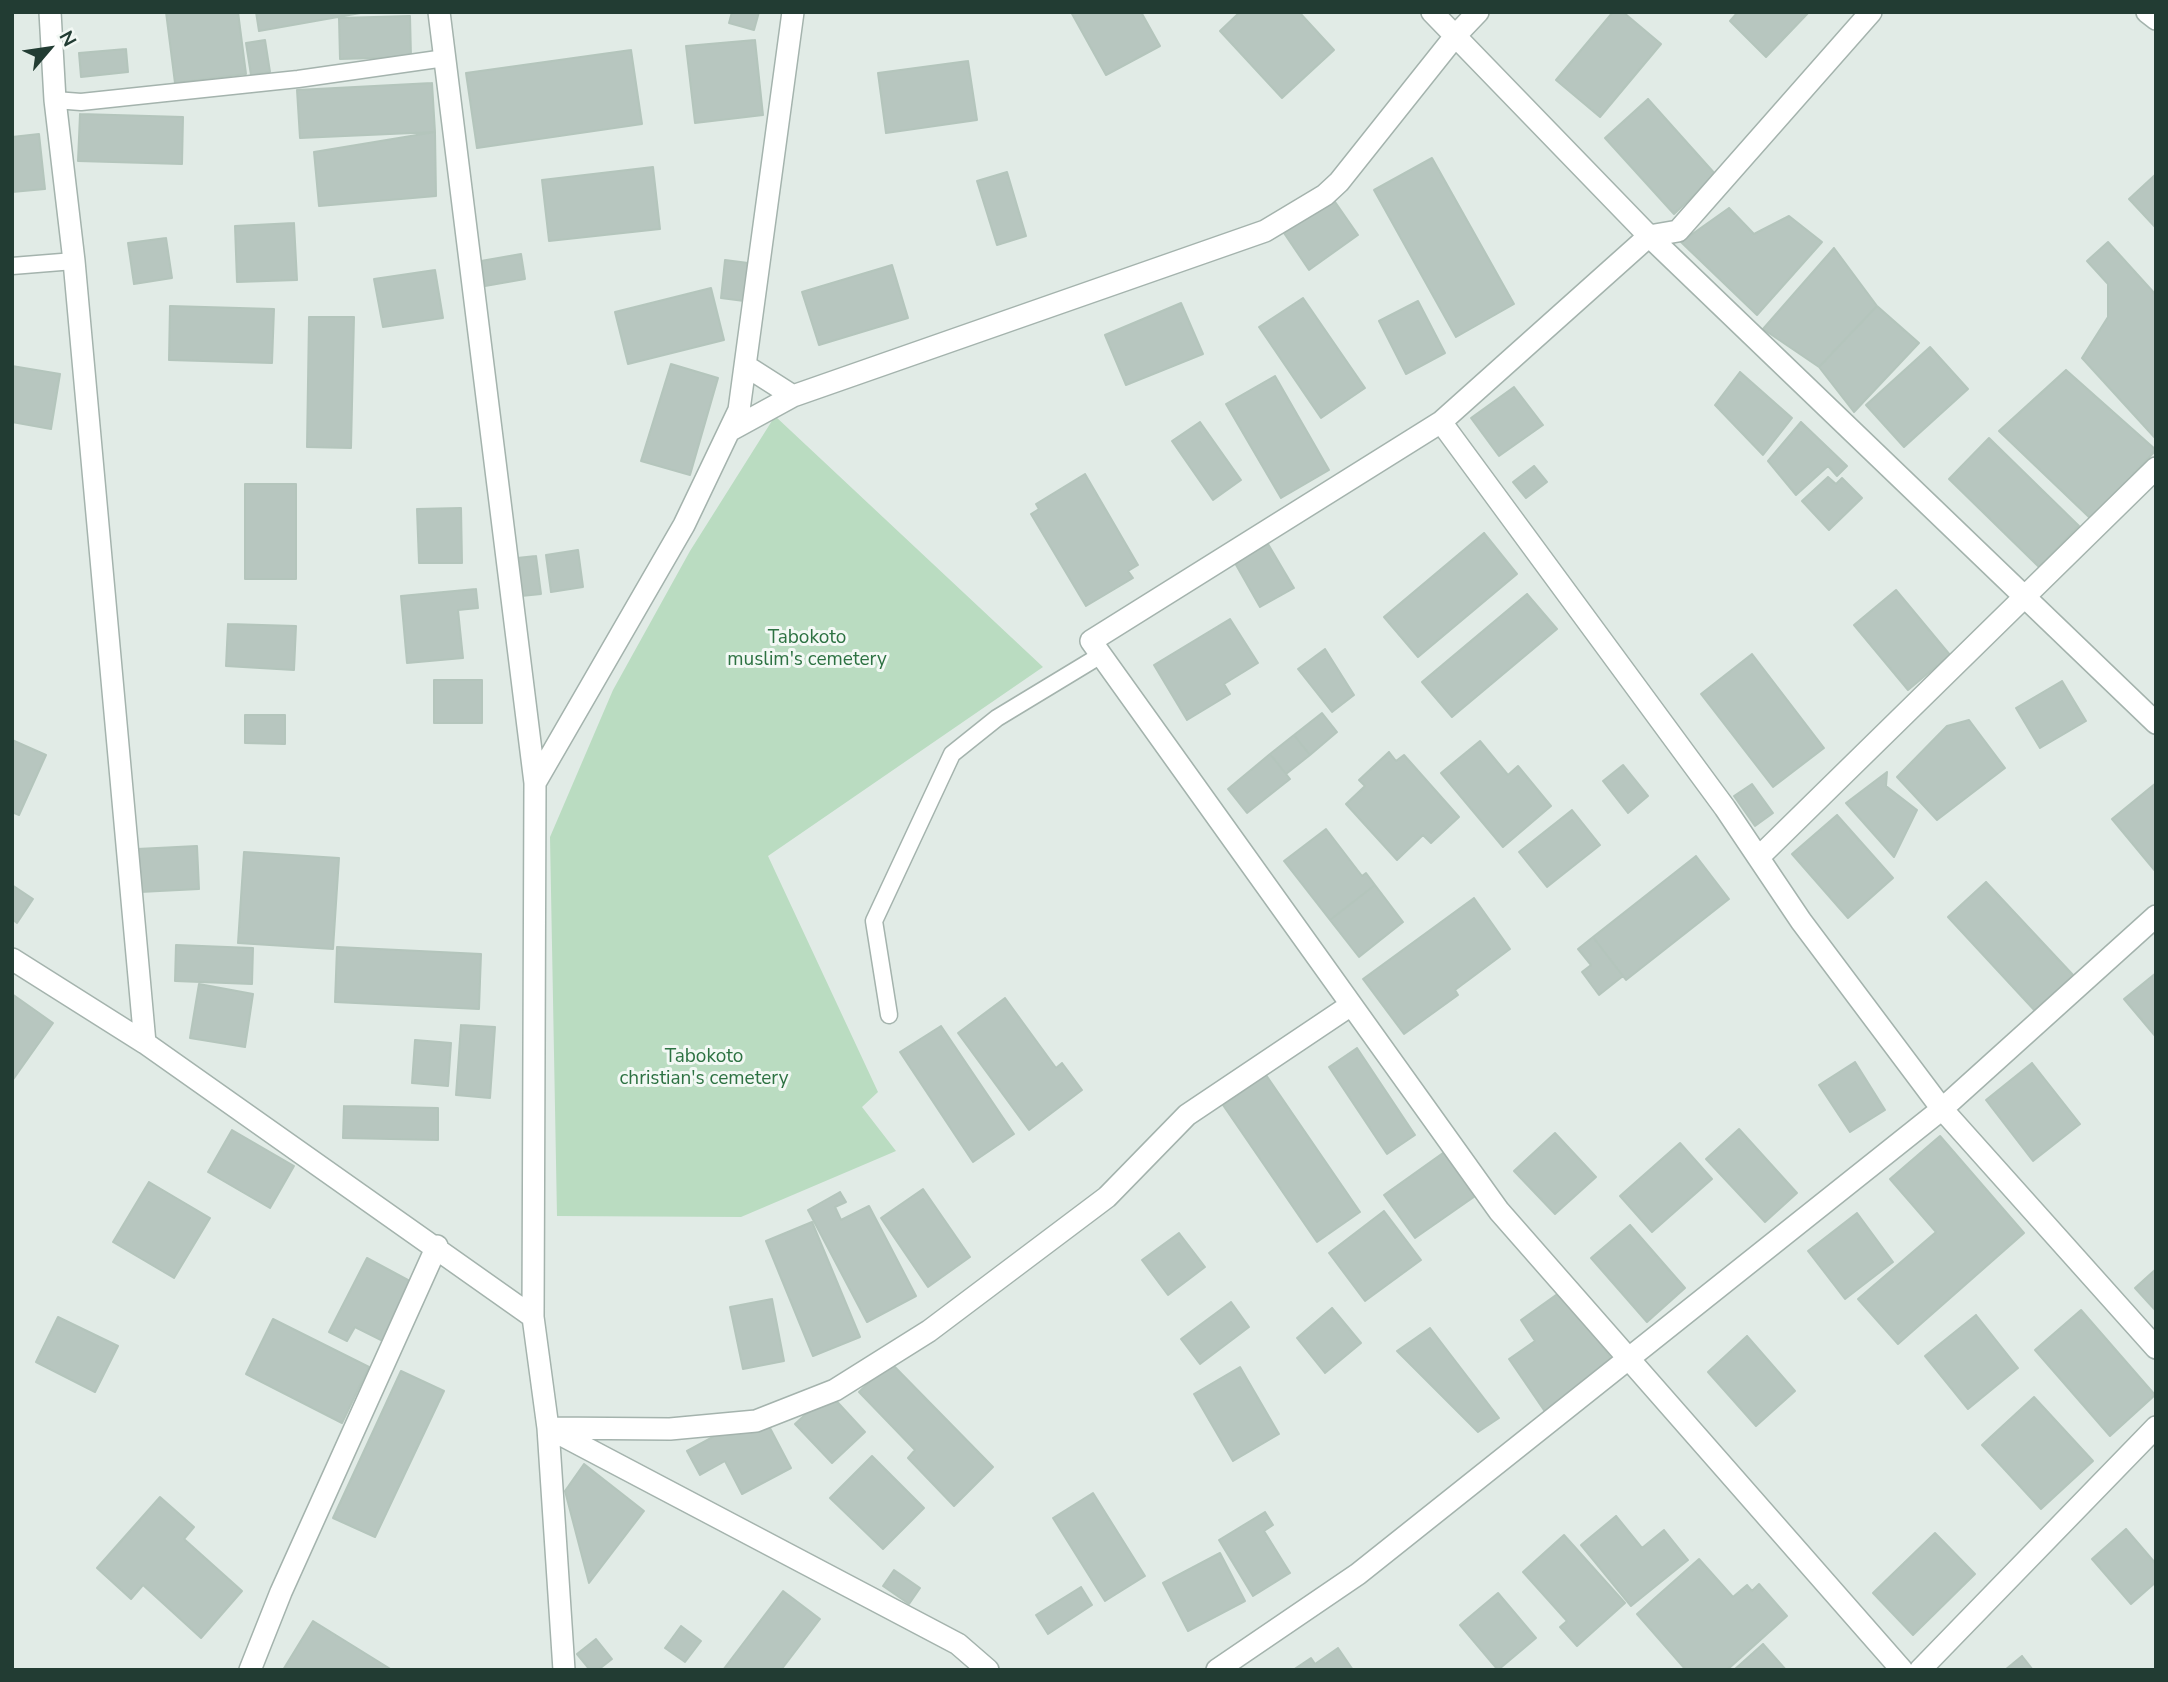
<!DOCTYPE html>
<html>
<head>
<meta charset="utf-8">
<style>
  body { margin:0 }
  #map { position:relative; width:2168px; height:1682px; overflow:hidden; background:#e1ebe6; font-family:"Nunito Sans",sans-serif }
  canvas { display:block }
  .frame { position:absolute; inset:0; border:14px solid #223c33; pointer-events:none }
  .north { position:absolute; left:14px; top:14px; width:70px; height:70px; -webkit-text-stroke:5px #f2f8f4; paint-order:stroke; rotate:61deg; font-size:19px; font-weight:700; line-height:28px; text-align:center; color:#223c33 }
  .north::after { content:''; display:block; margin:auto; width:24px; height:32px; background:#223c33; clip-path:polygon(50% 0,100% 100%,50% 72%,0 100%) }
</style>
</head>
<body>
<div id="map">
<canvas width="2168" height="1682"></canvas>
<div class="frame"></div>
<div class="north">N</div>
</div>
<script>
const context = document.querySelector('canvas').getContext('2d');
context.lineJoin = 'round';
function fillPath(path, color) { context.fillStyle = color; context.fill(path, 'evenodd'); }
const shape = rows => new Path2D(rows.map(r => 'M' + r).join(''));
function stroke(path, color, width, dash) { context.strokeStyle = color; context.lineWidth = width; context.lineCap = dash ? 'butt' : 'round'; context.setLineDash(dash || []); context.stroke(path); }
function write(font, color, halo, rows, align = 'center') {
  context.font = font + ' "Nunito Sans",sans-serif'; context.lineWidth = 6; context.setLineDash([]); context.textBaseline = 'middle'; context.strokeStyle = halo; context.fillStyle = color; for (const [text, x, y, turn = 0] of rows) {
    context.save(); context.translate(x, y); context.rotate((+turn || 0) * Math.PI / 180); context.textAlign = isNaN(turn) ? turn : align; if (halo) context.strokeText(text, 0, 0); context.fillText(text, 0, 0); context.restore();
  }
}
const green = shape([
  [775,416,1043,667,768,856,878,1092,862,1107,896,1151,741,1217,557,1216,550,837,613,690,690,551]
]);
const building = shape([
  [166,12,238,12,246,74,175,83,166,12],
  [256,12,366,12,259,31,256,12],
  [732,12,759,12,754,30,729,23,732,12],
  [1071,12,1141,12,1160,46,1106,75,1071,12],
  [1240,12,1299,12,1334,50,1282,98,1220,31,1240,12],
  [1613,12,1623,12,1661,44,1600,117,1556,80,1613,12],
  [1738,12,1809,12,1766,57,1730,21,1738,12],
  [410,16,411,57,340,59,339,18,410,16],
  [265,40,270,72,251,75,246,43,265,40],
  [755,40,763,115,695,123,686,46,755,40],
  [126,49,128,72,81,77,79,53,126,49],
  [631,50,642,124,477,148,466,73,631,50],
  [968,61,977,120,886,133,878,73,968,61],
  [432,83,435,132,300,138,297,90,432,83],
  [1648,99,1716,175,1674,214,1605,138,1648,99],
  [80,114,183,117,182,164,78,161,80,114],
  [435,132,436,196,319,206,314,152,435,132],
  [39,134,45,189,12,192,12,137,39,134],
  [1432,158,1514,304,1456,337,1374,190,1432,158],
  [653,167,660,229,549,241,542,180,653,167],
  [1007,172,1026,236,997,245,977,181,1007,172],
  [2156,174,2156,228,2129,199,2156,174],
  [1333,199,1358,235,1309,270,1284,233,1333,199],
  [1729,208,1754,234,1789,216,1822,242,1757,315,1681,242,1729,208],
  [294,223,297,280,237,282,235,226,294,223],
  [166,238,172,278,134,284,128,243,166,238],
  [2108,242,2156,295,2156,439,2082,358,2108,317,2108,284,2087,261,2108,242],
  [1834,248,1877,306,1819,367,1763,329,1834,248],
  [521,254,525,279,485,286,481,261,521,254],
  [725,260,748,263,744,301,721,298,725,260],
  [892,265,908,318,819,345,802,292,892,265],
  [435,270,443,318,383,327,374,279,435,270],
  [711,288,724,340,628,364,615,312,711,288],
  [1303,298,1365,388,1321,418,1259,327,1303,298],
  [1418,301,1445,353,1406,374,1379,321,1418,301],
  [1181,303,1203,354,1126,385,1105,335,1181,303],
  [170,306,274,309,272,363,169,360,170,306],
  [1877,306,1919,343,1854,412,1819,367,1877,306],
  [309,317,354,317,351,448,307,447,309,317],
  [1930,347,1968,389,1904,447,1866,405,1930,347],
  [671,364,718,378,690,475,641,461,671,364],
  [12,366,60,374,51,429,12,422,12,366],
  [2066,370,2156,450,2091,519,1999,431,2066,370],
  [1740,372,1792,418,1763,455,1715,405,1740,372],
  [1275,376,1329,470,1281,498,1226,404,1275,376],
  [1514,387,1543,425,1499,456,1471,418,1514,387],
  [1200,422,1241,480,1213,500,1172,441,1200,422],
  [1801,422,1847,466,1837,476,1828,466,1796,495,1768,461,1801,422],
  [1989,438,2079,526,2039,567,1949,479,1989,438],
  [1534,466,1547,482,1526,498,1513,482,1534,466],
  [1085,474,1138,565,1128,571,1133,578,1086,606,1031,514,1039,509,1036,504,1085,474],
  [1828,477,1836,484,1842,478,1862,498,1829,530,1802,501,1828,477],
  [245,484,296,484,296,579,245,579,245,484],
  [461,508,462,563,419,563,417,509,461,508],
  [1484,533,1517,574,1418,657,1384,617,1484,533],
  [1268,544,1294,588,1260,607,1235,563,1268,544],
  [578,550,583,587,551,592,546,555,578,550],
  [536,556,541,594,521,596,517,558,536,556],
  [476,589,478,608,458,610,463,658,407,663,401,596,476,589],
  [1896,590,1950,655,1908,690,1854,625,1896,590],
  [1527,594,1557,629,1452,717,1422,682,1527,594],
  [1230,619,1258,663,1224,684,1230,694,1187,720,1154,665,1230,619],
  [228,624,296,626,294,670,226,666,228,624],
  [1325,649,1354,695,1332,712,1298,669,1325,649],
  [1752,654,1824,748,1773,787,1701,694,1752,654],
  [434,680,482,680,482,723,434,723,434,680],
  [2062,681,2086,721,2040,748,2016,708,2062,681],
  [1322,713,1337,732,1310,755,1294,735,1322,713],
  [245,715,285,715,285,744,245,743,245,715],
  [1969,720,2005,768,1937,820,1897,777,1947,726,1969,720],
  [1294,735,1310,755,1286,774,1270,754,1294,735],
  [12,740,46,755,19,815,12,812,12,740],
  [1480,741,1508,775,1518,766,1551,806,1503,847,1441,773,1480,741],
  [1389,752,1396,761,1404,755,1459,817,1431,843,1423,835,1397,860,1346,804,1365,786,1359,780,1389,752],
  [1270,754,1290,779,1247,813,1228,789,1270,754],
  [1623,765,1648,796,1628,813,1603,781,1623,765],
  [1887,772,1886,786,1917,810,1894,857,1846,803,1887,772],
  [2156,783,2156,872,2112,819,2156,783],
  [1752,784,1773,813,1755,826,1734,796,1752,784],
  [1572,810,1600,845,1547,887,1519,852,1572,810],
  [1837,815,1893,878,1848,918,1792,854,1837,815],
  [1326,829,1362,876,1366,873,1375,885,1330,920,1284,861,1326,829],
  [197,846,199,889,140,892,137,849,197,846],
  [244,852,339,858,333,949,238,943,244,852],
  [1696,856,1729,899,1626,980,1593,937,1696,856],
  [1986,882,2074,976,2036,1012,1948,917,1986,882],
  [12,885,33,899,17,923,12,919,12,885],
  [1375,885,1403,922,1359,957,1330,920,1375,885],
  [1474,898,1510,949,1455,990,1458,995,1404,1034,1363,979,1474,898],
  [1593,937,1623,976,1599,995,1582,972,1591,965,1578,949,1593,937],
  [176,945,253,948,252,984,175,981,176,945],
  [337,947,481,954,479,1009,335,1002,337,947],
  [2156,973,2156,1037,2124,999,2156,973],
  [199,984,253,994,245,1047,190,1038,199,984],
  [12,994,53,1023,12,1081,12,994],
  [1005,998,1056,1068,1062,1063,1082,1090,1029,1130,958,1033,1005,998],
  [461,1025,495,1027,490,1098,456,1095,461,1025],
  [941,1026,1014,1134,973,1162,900,1052,941,1026],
  [415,1040,451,1043,448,1086,412,1083,415,1040],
  [1357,1048,1415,1135,1387,1154,1329,1067,1357,1048],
  [1855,1062,1885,1110,1850,1132,1819,1085,1855,1062],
  [2032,1063,2080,1124,2033,1161,1986,1100,2032,1063],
  [1266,1075,1360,1212,1317,1242,1223,1105,1266,1075],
  [344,1106,438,1108,438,1140,343,1138,344,1106],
  [1739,1129,1797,1193,1765,1222,1706,1159,1739,1129],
  [232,1130,294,1166,270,1208,208,1172,232,1130],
  [1555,1133,1596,1177,1555,1214,1514,1171,1555,1133],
  [1940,1136,2024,1233,1898,1344,1858,1299,1936,1232,1890,1179,1940,1136],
  [1680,1143,1712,1179,1652,1232,1620,1196,1680,1143],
  [1450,1148,1481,1192,1415,1238,1384,1195,1450,1148],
  [149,1182,210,1218,174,1278,113,1242,149,1182],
  [923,1189,970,1257,928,1287,881,1218,923,1189],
  [840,1192,846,1202,835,1207,841,1220,869,1206,916,1296,867,1322,808,1210,840,1192],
  [1384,1211,1421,1260,1365,1301,1329,1253,1384,1211],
  [1857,1213,1893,1262,1845,1299,1808,1251,1857,1213],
  [812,1222,860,1337,813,1356,766,1241,812,1222],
  [1630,1225,1685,1288,1647,1322,1591,1258,1630,1225],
  [1179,1233,1205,1267,1168,1295,1142,1260,1179,1233],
  [367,1258,419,1286,389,1344,355,1327,347,1341,329,1332,367,1258],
  [2156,1269,2156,1311,2135,1288,2156,1269],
  [1563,1290,1617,1367,1548,1416,1509,1359,1535,1341,1521,1320,1563,1290],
  [772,1299,784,1361,743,1369,730,1307,772,1299],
  [1231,1302,1249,1327,1200,1364,1181,1339,1231,1302],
  [1332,1308,1361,1343,1325,1373,1297,1338,1332,1308],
  [2081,1310,2155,1395,2110,1436,2035,1350,2081,1310],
  [1976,1315,2018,1368,1968,1409,1925,1356,1976,1315],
  [58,1317,118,1346,95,1392,36,1362,58,1317],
  [273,1319,369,1367,342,1423,246,1374,273,1319],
  [1430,1328,1499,1418,1478,1432,1397,1351,1430,1328],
  [1747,1336,1795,1391,1756,1426,1708,1372,1747,1336],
  [890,1362,993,1467,954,1506,908,1458,915,1450,859,1392,890,1362],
  [1240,1367,1279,1434,1233,1461,1194,1394,1240,1367],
  [401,1371,444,1391,375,1537,333,1518,401,1371],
  [829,1393,865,1432,832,1463,795,1424,829,1393],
  [2034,1397,2093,1461,2041,1509,1982,1445,2034,1397],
  [761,1411,791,1468,742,1494,725,1461,700,1475,687,1451,761,1411],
  [872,1456,924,1508,883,1549,830,1498,872,1456],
  [584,1464,644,1511,589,1583,565,1491,584,1464],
  [1093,1493,1145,1576,1105,1601,1053,1518,1093,1493],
  [160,1497,194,1527,184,1539,242,1591,201,1638,143,1585,131,1599,97,1568,160,1497],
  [1265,1512,1273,1525,1264,1531,1290,1573,1253,1596,1219,1540,1265,1512],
  [1616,1516,1642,1548,1664,1530,1688,1560,1631,1606,1581,1545,1616,1516],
  [2126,1529,2156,1564,2156,1582,2131,1604,2092,1559,2126,1529],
  [1935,1533,1975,1574,1913,1635,1873,1593,1935,1533],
  [1564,1535,1625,1603,1577,1646,1560,1627,1567,1621,1523,1572,1564,1535],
  [1220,1553,1245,1601,1188,1631,1163,1583,1220,1553],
  [1699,1559,1733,1597,1747,1585,1752,1591,1759,1584,1787,1616,1727,1670,1686,1670,1637,1614,1699,1559],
  [894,1570,920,1588,909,1604,883,1586,894,1570],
  [1081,1587,1092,1605,1048,1634,1036,1615,1081,1587],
  [783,1591,820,1619,781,1670,723,1670,783,1591],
  [1498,1593,1536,1638,1498,1670,1460,1625,1498,1593],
  [313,1621,392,1670,283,1670,313,1621],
  [681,1626,701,1641,685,1662,665,1648,681,1626],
  [596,1639,612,1659,598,1670,590,1670,577,1654,596,1639],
  [1763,1644,1786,1670,1734,1670,1763,1644],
  [1338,1648,1353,1670,1293,1670,1311,1658,1315,1664,1338,1648],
  [2022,1656,2033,1670,2005,1670,2022,1656]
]);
const lane = shape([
  [55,100,81,102,298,79,445,58],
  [12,266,74,261],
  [889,1015,874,921,952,754,997,718,1101,655]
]);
const street = shape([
  [50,12,55,100,74,261,145,1043],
  [439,12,535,783,533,1317,548,1428,564,1670],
  [1432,12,1649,236,2156,723],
  [1871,12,1678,231,1649,236,1441,422,1091,641,1499,1211,1902,1670],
  [2147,12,2156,19],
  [746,366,793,396,1265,231,1325,195,1339,182,1456,35,1478,12],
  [1441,422,1725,808,1801,921,1942,1109,2156,1348],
  [729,431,793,396],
  [535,783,684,525,739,410,793,12],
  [1759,857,2156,468],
  [12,959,145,1043,533,1317],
  [548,1428,670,1429,756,1421,835,1390,929,1331,1107,1197,1187,1115,1351,1005],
  [552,1430,958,1644,988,1670],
  [250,1670,281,1592,437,1246],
  [1217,1670,1358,1574,1942,1109,2156,916],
  [1920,1670,2156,1427]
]);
const parkNames = [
  ["Tabokoto",807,638],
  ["muslim's cemetery",807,660],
  ["Tabokoto",704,1057],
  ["christian's cemetery",704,1079]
];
fillPath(green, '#badcc1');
fillPath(building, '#b7c6bf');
stroke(building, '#b4c5bc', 2);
stroke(lane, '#a4b3ad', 19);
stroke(street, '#a4b3ad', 24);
stroke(lane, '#fff', 16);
stroke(street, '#fff', 21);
write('19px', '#2d7242', '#f2f8f4', parkNames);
</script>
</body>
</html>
